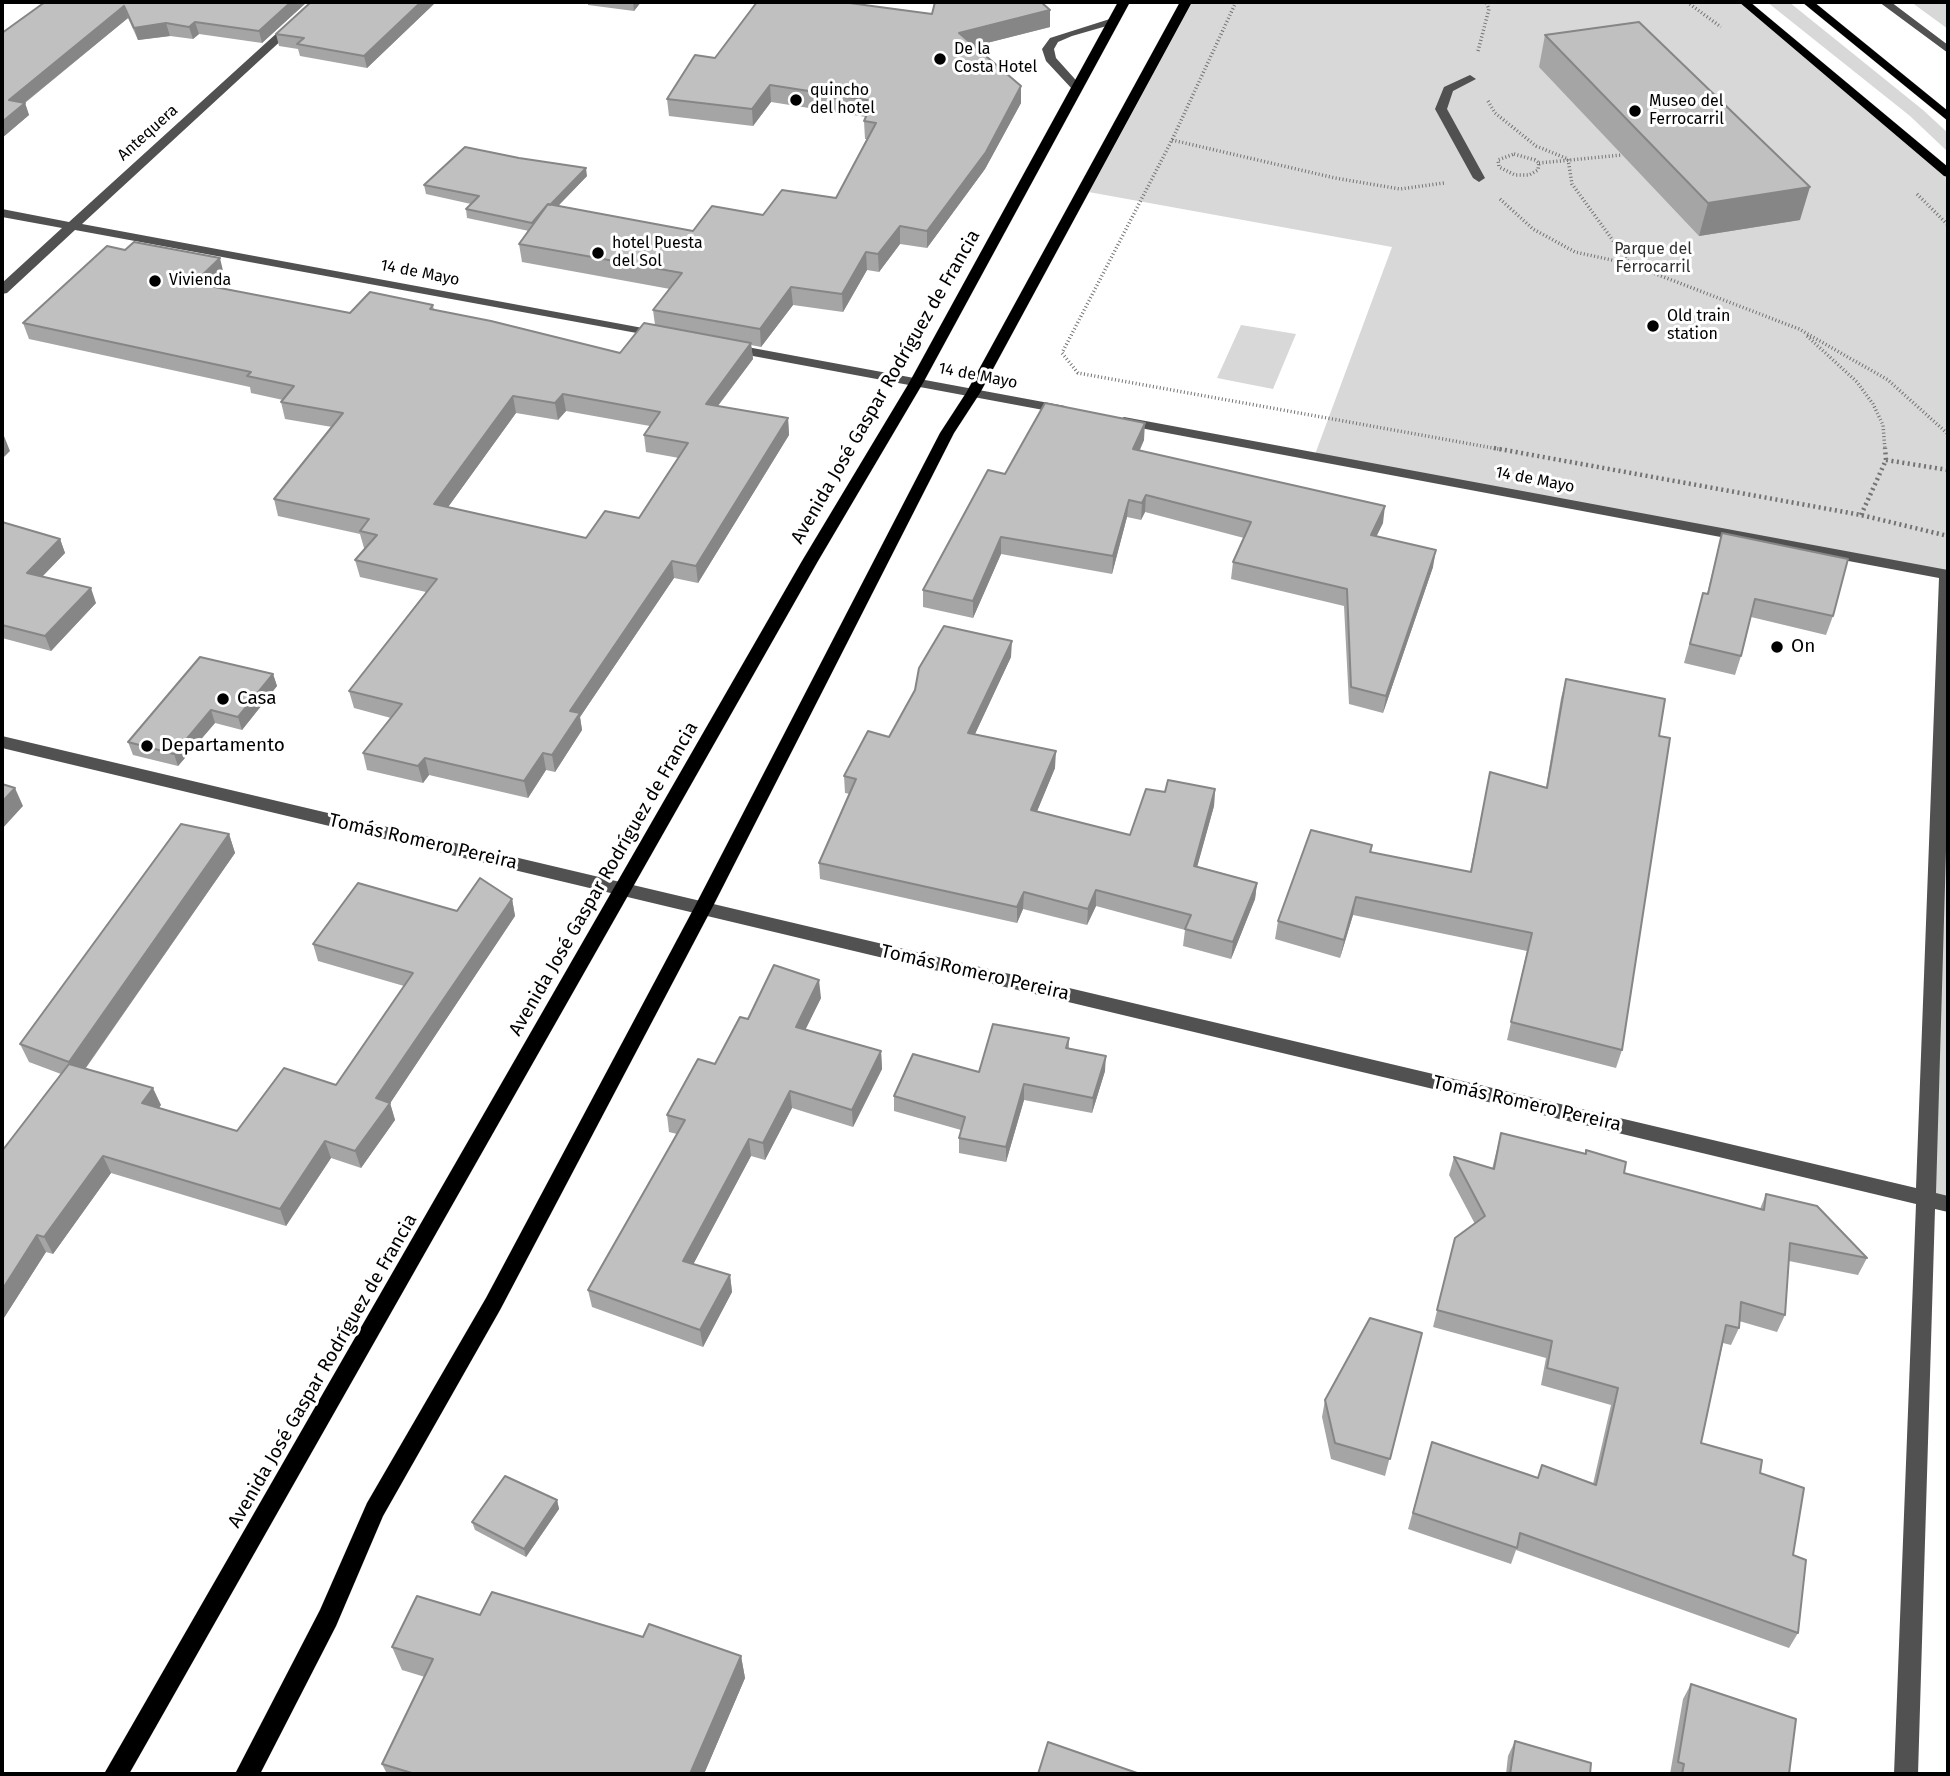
<!DOCTYPE html>
<html>
<head>
<meta charset="utf-8">
<style>
  body { margin:0 }
  #map { position:relative; width:1950px; height:1776px; overflow:hidden; background:#fff; font-family:"Fira Sans",sans-serif }
  canvas { display:block }
  .frame { position:absolute; inset:0; border:4px solid #000; pointer-events:none }
</style>
</head>
<body>
<div id="map">
<canvas width="1950" height="1776"></canvas>
<div class="frame"></div>
</div>
<script>
const context = document.querySelector('canvas').getContext('2d');
context.lineJoin = 'round';
function fillPath(path, color) { context.fillStyle = color; context.fill(path, 'evenodd'); }
const shape = rows => new Path2D(rows.map(r => 'M' + r).join(''));
function stroke(path, color, width, dash) { context.strokeStyle = color; context.lineWidth = width; context.lineCap = dash ? 'butt' : 'round'; context.setLineDash(dash || []); context.stroke(path); }
function write(font, color, halo, rows, align = 'center') {
  context.font = font + ' "Fira Sans",sans-serif'; context.lineWidth = 6; context.setLineDash([]); context.textBaseline = 'middle'; context.strokeStyle = halo; context.fillStyle = color; for (const [text, x, y, turn = 0] of rows) {
    context.save(); context.translate(x, y); context.rotate((+turn || 0) * Math.PI / 180); context.textAlign = isNaN(turn) ? turn : align; if (halo) context.strokeText(text, 0, 0); context.fillText(text, 0, 0); context.restore();
  }
}
const green = shape([
  [1184,2,1744,2,1948,173,1948,1204,1926,1199,1947,575,1314,457,1392,247,1083,191],
  [1767,2,1789,2,1923,110,1948,133,1948,152,1910,116],
  [1911,2,1948,2,1948,29],
  [1241,325,1296,334,1273,389,1217,378]
]);
const pathFar1 = shape([
  [1236,2,1172,140,1062,353,1078,373,1504,450],
  [1687,2,1721,27],
  [1478,51,1489,9,1486,2],
  [1488,101,1495,113,1536,146,1568,159,1572,184,1630,264],
  [1172,140,1335,178,1400,189,1444,183],
  [1514,154,1535,160,1539,163,1538,170,1529,175,1515,175,1499,167,1498,160,1514,154],
  [1539,163,1622,155],
  [1917,194,1948,225],
  [1500,199,1533,229,1575,252,1630,264,1799,329,1888,380,1948,434],
  [1807,336,1857,382,1873,404,1883,425,1885,450]
]);
const path = shape([
  [1494,448,1861,515,1948,536],
  [1886,460,1948,470],
  [1861,515,1886,460,1885,448]
]);
const minor = shape([
  [311,2,323,2,82,224,659,331,666,335,664,338,75,230,7,293,2,294,2,283,62,228,2,217,2,209,69,222,311,2],
  [1879,2,1891,2,1948,45,1948,53,1879,2],
  [1113,18,1117,19,1117,23,1072,36,1058,42,1054,49,1056,58,1083,88,1073,90,1046,61,1042,49,1050,38,1113,18],
  [1470,75,1476,79,1453,91,1447,109,1485,178,1479,182,1473,178,1435,109,1444,87,1470,75],
  [731,344,1065,406,1072,410,1065,414,726,351,726,345,731,344],
  [1124,417,1948,570,1948,783,1936,1193,1948,1196,1948,1212,1935,1209,1918,1774,1894,1774,1916,1204,2,748,2,736,1916,1188,1939,578,1119,424,1117,421,1124,417]
]);
const major = shape([
  [1118,2,1130,2,923,383,818,561,129,1774,104,1774,802,561,909,383,1118,2],
  [1180,2,1192,2,980,393,954,433,712,908,500,1310,383,1516,336,1626,260,1774,235,1774,320,1610,367,1503,486,1298,694,908,940,433,966,393,1180,2],
  [1739,2,1750,2,1948,167,1948,177,1944,176,1739,2],
  [1802,2,1814,2,1948,111,1948,121,1802,2]
]);
const wall = shape([
  [45,2,307,2,262,43,199,34,193,39,170,36,138,40,128,18,25,103,29,115,2,138],
  [436,2,367,68,300,56,298,49,279,46,276,34],
  [588,2,641,2,634,11,588,5],
  [1050,10,1050,27,975,46,1021,103,985,169,927,248,900,244,879,272,867,270,843,312,793,305,761,347,751,345,753,359,718,406,788,418,789,435,698,583,674,578,580,717,582,730,555,772,546,770,528,798,429,775,423,783,367,770,363,753,391,718,354,708,349,691,426,592,360,577,355,560,365,549,364,548,360,534,278,516,274,499,332,427,285,419,281,402,283,400,251,393,250,387,29,339,23,323,224,275,212,287,350,313,433,305,434,310,620,353,655,325,653,310,670,289,522,262,519,244,529,231,467,218,466,209,471,204,426,194,424,185,587,176,558,206,693,231,836,198,867,139,865,139,864,121,866,117,771,102,753,126,669,116,667,99,715,58,932,14],
  [566,411,650,426,644,435,646,452,679,458,639,518,586,538,448,507,516,413,558,420],
  [1545,35,1800,220,1699,236,1539,67],
  [1144,440,1140,450,1383,523,1376,536,1433,567,1383,713,1349,704,1344,606,1231,579,1233,562,1244,538,1145,512,1141,520,1127,517,1112,574,1001,554,973,618,923,607,923,590,1005,474],
  [2,522,60,539,65,553,42,577,96,603,51,651,2,638],
  [1722,533,1833,616,1826,635,1751,617,1741,656,1735,675,1684,663,1703,593,1707,594],
  [1011,657,975,734,1055,768,1037,811,1130,835,1165,792,1215,789,1214,806,1197,866,1257,883,1255,899,1231,959,1183,946,1185,930,1096,906,1087,925,1023,909,1017,923,820,879,819,863,850,794,845,793,844,776,889,737],
  [273,674,277,686,242,730,215,723,178,766,133,755,128,742],
  [1566,679,1659,736,1622,1050,1616,1068,1507,1040,1527,951,1353,915,1340,958,1275,939,1278,921,1372,845,1371,852,1470,872,1490,772,1546,787,1561,698],
  [229,834,235,853,86,1068,161,1105,158,1108,237,1131,336,1085,404,986,318,961,313,944,512,899,515,916,390,1103,395,1120,361,1168,331,1158,286,1226,111,1173,53,1254,46,1252,2,1321,61,1074,29,1062,20,1044],
  [821,998,805,1029,881,1051,882,1069,853,1127,792,1108,765,1160,751,1156,693,1264,730,1275,732,1292,703,1347,592,1307,588,1290,677,1134,669,1132,667,1115,715,1064,748,1019],
  [1069,1038,1069,1049,1105,1071,1092,1113,1024,1100,1006,1162,959,1153,959,1138,961,1130,894,1111,894,1096,979,1072],
  [1501,1133,1624,1173,1760,1209,1766,1194,1867,1258,1858,1275,1789,1261,1785,1315,1777,1332,1739,1321,1739,1328,1731,1345,1723,1343,1701,1443,1760,1473,1793,1555,1798,1633,1789,1648,1516,1550,1511,1564,1408,1529,1432,1442,1538,1478,1593,1484,1611,1405,1541,1385,1546,1358,1433,1327,1455,1238,1475,1224,1449,1175,1454,1157,1492,1169],
  [1422,1333,1385,1476,1331,1459,1322,1417,1325,1400],
  [557,1500,559,1509,526,1557,475,1530,472,1522],
  [480,1615,643,1637,741,1656,745,1678,704,1774,387,1774,382,1764,425,1677,402,1670,392,1647],
  [1691,1684,1789,1774,1670,1774,1683,1699],
  [1515,1741,1590,1774,1506,1774,1508,1756]
]);
const shadedWall = shape([
  [291,2,307,2,262,43,259,31],
  [421,2,436,2,367,68,364,56],
  [633,2,641,2,634,11],
  [124,6,128,18,13,112,9,100],
  [1050,10,1050,27,959,50,959,33],
  [195,22,199,34,193,39,189,27],
  [166,23,170,36,138,40,134,28],
  [770,85,771,102,753,126,752,109],
  [1021,86,1021,103,985,169,927,248,927,231],
  [25,103,29,115,2,138,2,122],
  [586,168,587,176,533,232,532,223],
  [1810,187,1800,220,1699,236,1708,203],
  [900,226,900,244,879,272,878,254],
  [866,252,867,270,843,312,842,294],
  [220,258,224,275,199,299,194,283],
  [791,287,793,305,761,347,760,329],
  [751,343,753,359,707,420,706,404],
  [563,394,566,411,558,420,555,403],
  [513,396,516,413,438,521,434,504],
  [788,418,789,435,698,583,696,566],
  [1145,423,1144,440,1132,466,1133,449],
  [4,436,10,451,2,459,2,439],
  [1146,495,1145,512,1141,520,1142,503],
  [1129,500,1127,517,1112,574,1113,556],
  [1385,506,1383,523,1369,552,1371,535],
  [1001,537,1001,554,973,618,973,601],
  [60,539,65,553,32,587,27,573],
  [1436,550,1433,567,1383,713,1386,696],
  [672,561,674,578,580,717,582,730,555,772,552,755,570,711],
  [91,588,96,603,51,651,45,636],
  [1012,641,1011,657,968,749,968,733],
  [273,674,277,686,242,730,238,717],
  [211,710,215,723,178,766,174,754],
  [1056,751,1055,768,1031,826,1031,810],
  [543,753,546,770,528,798,524,781],
  [425,758,429,775,423,783,418,766],
  [15,788,23,806,2,829,2,802],
  [1215,789,1214,806,1193,882,1194,866],
  [229,834,235,853,77,1080,69,1062],
  [1257,883,1255,899,1231,959,1233,942],
  [1096,890,1096,906,1087,925,1088,909],
  [1024,892,1023,909,1017,923,1017,907],
  [1356,897,1353,915,1340,958,1344,940],
  [512,899,515,916,389,1105,390,1103,395,1120,361,1168,355,1151,376,1098],
  [819,980,821,998,798,1045,796,1027],
  [881,1051,882,1069,853,1127,852,1110],
  [1106,1056,1105,1071,1092,1113,1093,1098],
  [1024,1084,1024,1100,1006,1162,1006,1147],
  [153,1088,161,1105,150,1120,142,1103],
  [790,1091,792,1108,765,1160,763,1143],
  [749,1139,751,1156,686,1278,683,1261],
  [325,1141,331,1158,286,1226,280,1209],
  [103,1156,111,1173,53,1254,44,1237],
  [37,1235,46,1252,2,1321,2,1290],
  [730,1275,732,1292,703,1347,700,1330],
  [557,1500,559,1509,526,1557,524,1549],
  [741,1656,745,1678,704,1774,690,1774]
]);
const building = shape([
  [45,2,291,2,259,31,195,22,189,27,166,23,134,28,124,6,9,100,25,103,2,122,2,33,45,2],
  [311,2,421,2,364,56,297,44,304,38,276,34,311,2],
  [757,2,842,2,932,14,935,2,1041,2,1050,10,959,33,1021,86,986,152,927,231,900,226,878,254,866,252,842,294,791,287,760,329,653,310,682,273,519,244,548,204,693,231,712,206,763,215,782,190,836,198,876,123,864,121,873,101,770,85,752,109,667,99,695,55,715,58,757,2],
  [1639,22,1810,187,1708,203,1545,35,1639,22],
  [465,147,519,158,586,168,550,205,548,204,532,223,466,209,479,196,424,185,465,147],
  [134,242,220,258,194,283,350,313,370,292,433,305,430,309,491,321,620,353,644,323,751,343,706,404,788,418,696,566,672,561,570,711,580,713,552,755,543,753,524,781,425,758,418,766,363,753,402,704,349,691,437,579,355,560,377,535,360,531,369,519,274,499,343,413,281,402,294,386,247,376,251,372,23,323,107,246,125,250,134,242],
  [563,394,660,412,644,435,688,443,639,518,605,511,586,538,434,504,513,396,555,403,563,394],
  [1045,403,1145,423,1133,449,1385,506,1371,535,1436,550,1386,696,1351,687,1347,589,1233,562,1251,522,1146,495,1142,503,1129,500,1113,556,1001,537,973,601,923,590,988,470,1005,474,1045,403],
  [2,522,60,539,27,573,91,588,45,636,2,625,2,522],
  [1722,533,1848,559,1833,616,1755,599,1741,656,1690,644,1703,593,1708,594,1722,533],
  [944,626,1012,641,968,733,1056,751,1031,810,1130,835,1146,789,1165,792,1168,780,1215,789,1194,866,1257,883,1233,942,1185,929,1191,915,1096,890,1088,909,1024,892,1017,907,819,863,856,779,844,776,868,731,889,737,915,690,919,668,944,626],
  [200,657,273,674,238,717,211,710,174,754,128,742,200,657],
  [1566,679,1665,699,1659,736,1670,738,1622,1050,1511,1022,1532,933,1356,897,1344,940,1278,921,1311,830,1372,845,1370,852,1471,872,1490,772,1547,788,1566,679],
  [2,784,15,788,2,802,2,784],
  [181,824,229,834,69,1062,20,1044,181,824],
  [480,878,512,899,376,1098,390,1103,355,1151,325,1141,280,1209,103,1156,44,1237,37,1235,2,1290,2,1151,69,1064,153,1088,142,1103,237,1131,284,1068,336,1085,413,973,313,944,358,883,457,911,480,878],
  [774,965,819,980,796,1027,881,1051,852,1110,790,1091,763,1143,749,1139,683,1261,730,1275,700,1330,588,1290,685,1120,667,1115,698,1059,715,1064,740,1017,748,1019,774,965],
  [993,1024,1069,1038,1066,1048,1106,1056,1093,1098,1024,1084,1006,1147,959,1138,965,1117,894,1096,913,1054,979,1072,993,1024],
  [1501,1133,1586,1154,1586,1150,1626,1162,1624,1173,1764,1210,1766,1194,1817,1206,1867,1258,1790,1243,1785,1315,1741,1302,1739,1328,1726,1325,1701,1443,1762,1460,1760,1473,1804,1488,1793,1555,1806,1560,1798,1633,1520,1533,1517,1548,1413,1513,1432,1442,1538,1478,1542,1465,1596,1485,1618,1388,1547,1368,1552,1341,1437,1310,1455,1238,1485,1216,1454,1157,1494,1169,1501,1133],
  [1370,1318,1422,1333,1390,1459,1335,1443,1325,1400,1370,1318],
  [505,1476,557,1500,524,1549,472,1522,505,1476],
  [492,1592,643,1637,649,1624,741,1656,690,1774,415,1774,382,1764,433,1659,392,1647,417,1596,480,1615,492,1592],
  [1691,1684,1796,1719,1789,1774,1682,1774,1684,1764,1678,1762,1691,1684],
  [1515,1741,1591,1763,1590,1774,1510,1774,1515,1741],
  [1048,1742,1140,1774,1038,1774,1048,1742]
]);
const markers = [
  [940,59,7,"#000"],
  [796,100,7,"#000"],
  [1635,111,7,"#000"],
  [598,253,7,"#000"],
  [155,281,7,"#000"],
  [1653,326,7,"#000"],
  [1777,647,7,"#000"],
  [223,699,7,"#000"],
  [147,746,7,"#000"]
];
const farPoinames = [
  ["De la",954,50],
  ["Costa Hotel",954,68],
  ["quincho",810,91],
  ["del hotel",810,109],
  ["Museo del",1649,102],
  ["Ferrocarril",1649,120],
  ["hotel Puesta",612,244],
  ["del Sol",612,262],
  ["Vivienda",169,281],
  ["Old train",1667,317],
  ["station",1667,335]
];
const farStreetnames = [
  ["Antequera",148,133,-42],
  ["14 de Mayo",420,273,11],
  ["14 de Mayo",978,376,11],
  ["14 de Mayo",1535,480,11]
];
const farParknames = [
  ["Parque del",1653,250],
  ["Ferrocarril",1653,268]
];
const streetNames = [
  ["Avenida José Gaspar Rodríguez de Francia",886,387,-60],
  ["Tomás Romero Pereira",423,842,13],
  ["Avenida José Gaspar Rodríguez de Francia",604,879,-60],
  ["Tomás Romero Pereira",975,973,13],
  ["Tomás Romero Pereira",1527,1104,13],
  ["Avenida José Gaspar Rodríguez de Francia",323,1371,-60]
];
const poiNames = [
  ["On",1791,647],
  ["Casa",237,699],
  ["Departamento",161,746]
];
fillPath(green, '#d8d8d8');
stroke(major, '#dbdbdb', 1);
stroke(pathFar1, '#737373', 3.5, [1, 2.5]);
stroke(path, '#737373', 4.5, [2, 3.5]);
fillPath(minor, '#515151');
fillPath(major, '#000');
fillPath(wall, '#a5a5a5');
fillPath(shadedWall, '#868686');
fillPath(building, '#c0c0c0');
stroke(building, '#868686', 2);
for (const [x, y, r, color] of markers) { const dot = new Path2D(); dot.arc(x, y, r, 0, 2 * Math.PI); context.fillStyle = color; context.fill(dot); stroke(dot, '#fff', 2.5); }
write('16px', '#000', '#fff', farPoinames, 'left');
write('16px', '#000', '#fff', farStreetnames);
write('16px', '#2f2f2f', '#fff', farParknames);
write('19px', '#000', '#fff', streetNames);
write('19px', '#000', '#fff', poiNames, 'left');
</script>
</body>
</html>
